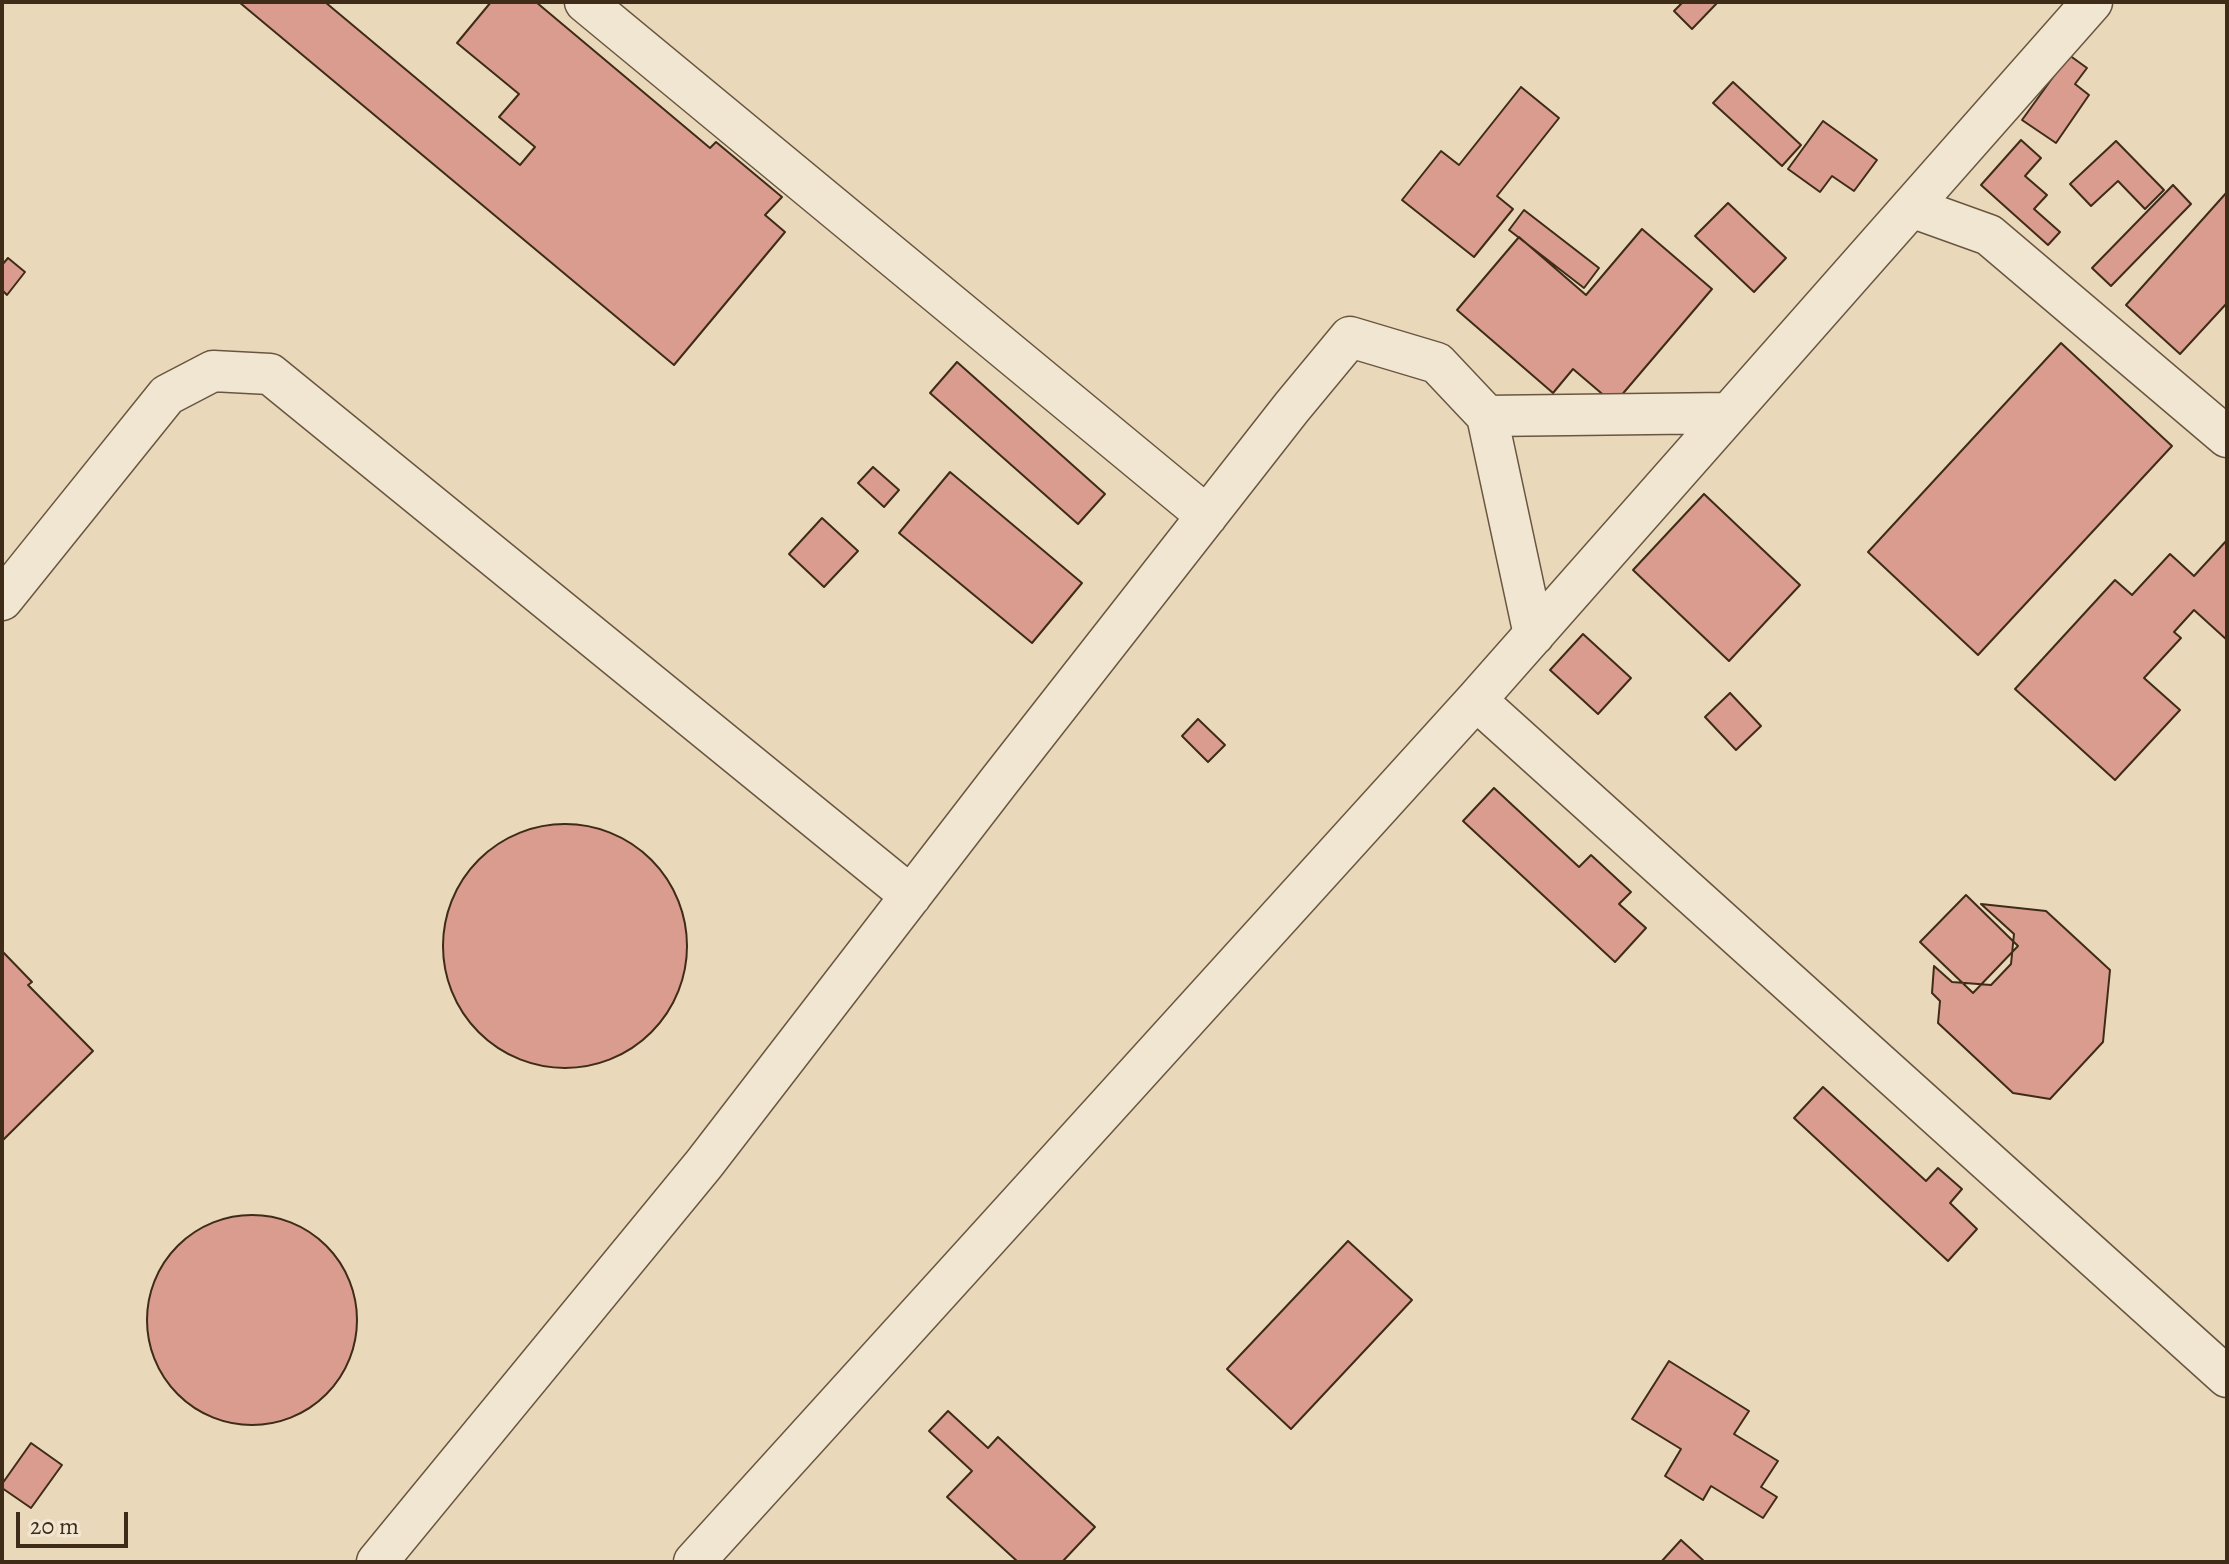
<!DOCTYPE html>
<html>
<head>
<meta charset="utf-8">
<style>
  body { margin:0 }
  #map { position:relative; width:2229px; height:1564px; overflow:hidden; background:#ead8ba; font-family:Alegreya,serif }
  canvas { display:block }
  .frame { position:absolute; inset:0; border:4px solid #3e2b18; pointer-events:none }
  .scale { position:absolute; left:16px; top:1512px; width:112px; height:36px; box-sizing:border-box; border:4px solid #3e2b18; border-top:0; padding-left:10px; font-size:24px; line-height:28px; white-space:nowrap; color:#3e2b18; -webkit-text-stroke:6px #f1e6d2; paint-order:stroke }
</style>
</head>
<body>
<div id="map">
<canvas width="2229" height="1564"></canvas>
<div class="frame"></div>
<div class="scale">20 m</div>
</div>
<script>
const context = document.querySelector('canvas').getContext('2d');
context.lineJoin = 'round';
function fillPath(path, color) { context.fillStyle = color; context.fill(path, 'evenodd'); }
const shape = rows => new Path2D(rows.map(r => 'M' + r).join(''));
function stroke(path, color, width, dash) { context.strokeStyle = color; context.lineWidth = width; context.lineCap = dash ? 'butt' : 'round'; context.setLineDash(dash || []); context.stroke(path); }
const building = shape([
  [239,2,325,2,520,165,535,147,499,117,519,94,457,43,491,2,536,2,710,148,716,142,782,197,765,215,785,232,674,365,239,2],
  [1683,2,1718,2,1692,29,1674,11,1683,2],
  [2069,55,2087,68,2075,84,2089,95,2056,143,2022,120,2069,55],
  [1733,82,1801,145,1782,166,1713,103,1733,82],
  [1521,87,1559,118,1497,196,1513,209,1474,257,1402,200,1441,151,1459,165,1521,87],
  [1823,121,1877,160,1854,191,1832,176,1820,192,1788,169,1823,121],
  [2021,140,2041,158,2025,176,2047,195,2034,209,2060,232,2048,245,1981,185,2021,140],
  [2116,141,2164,190,2145,209,2118,181,2091,206,2070,184,2116,141],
  [2173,185,2191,204,2111,286,2092,268,2173,185],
  [2227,192,2227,303,2180,354,2126,305,2227,192],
  [1728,203,1786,258,1754,292,1695,236,1728,203],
  [1524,210,1599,268,1584,288,1509,230,1524,210],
  [1642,229,1712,289,1614,404,1573,369,1553,393,1457,310,1519,237,1586,295,1642,229],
  [8,258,25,272,7,295,2,290,2,265,8,258],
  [2061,343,2172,446,1978,655,1868,552,2061,343],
  [957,362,1105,494,1078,524,930,393,957,362],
  [873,467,899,490,884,507,858,483,873,467],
  [950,472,1082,583,1032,643,899,533,950,472],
  [1704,494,1800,585,1729,661,1633,570,1704,494],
  [822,518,858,551,824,587,789,554,822,518],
  [2227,540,2227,640,2194,610,2174,632,2181,638,2144,678,2180,710,2115,780,2015,689,2115,580,2132,595,2170,554,2194,576,2227,540],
  [1583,634,1631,678,1598,714,1550,670,1583,634],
  [1730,693,1761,726,1736,750,1705,717,1730,693],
  [1198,719,1225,745,1208,762,1182,736,1198,719],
  [1494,788,1579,867,1591,855,1631,892,1619,904,1646,928,1615,962,1463,821,1494,788],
  '443 946a122 122 0 1 1 244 0a122 122 0 1 1-244 0Z',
  [1966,895,2018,946,1973,993,1920,942,1966,895],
  [1981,904,2046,911,2110,970,2103,1042,2050,1099,2013,1093,1938,1023,1940,1001,1932,993,1934,966,1952,982,1991,985,2011,964,2014,934,1981,904],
  [2,951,32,982,28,985,93,1051,2,1141,2,951],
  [1823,1087,1926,1181,1938,1168,1962,1189,1950,1203,1977,1229,1948,1261,1794,1118,1823,1087],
  '147 1320a105 105 0 1 1 210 0a105 105 0 1 1-210 0Z',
  [1348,1241,1412,1300,1291,1429,1227,1369,1348,1241],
  [1669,1361,1749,1411,1734,1434,1778,1461,1761,1487,1777,1497,1763,1518,1711,1486,1703,1500,1665,1476,1681,1449,1632,1419,1669,1361],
  [948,1411,988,1448,998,1437,1095,1527,1062,1562,1018,1562,947,1497,972,1471,929,1431,948,1411],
  [31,1443,62,1465,31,1508,2,1488,2,1484,31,1443],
  [1681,1540,1705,1562,1661,1562,1681,1540]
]);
const minor = shape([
  [585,2,1207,516],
  [1911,207,1989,235,2227,437],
  [2,600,167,395,213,371,270,374,911,896],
  [1534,635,1487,416,1729,413],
  [1476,700,2227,1377],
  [377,1562,704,1164,1000,780,1292,407,1350,337,1437,363,1487,416],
  [694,1562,1476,700,2092,2]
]);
fillPath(building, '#d99c8e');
stroke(building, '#3e2b18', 2);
stroke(minor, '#695640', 43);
stroke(minor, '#f1e6d2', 40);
</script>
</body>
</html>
